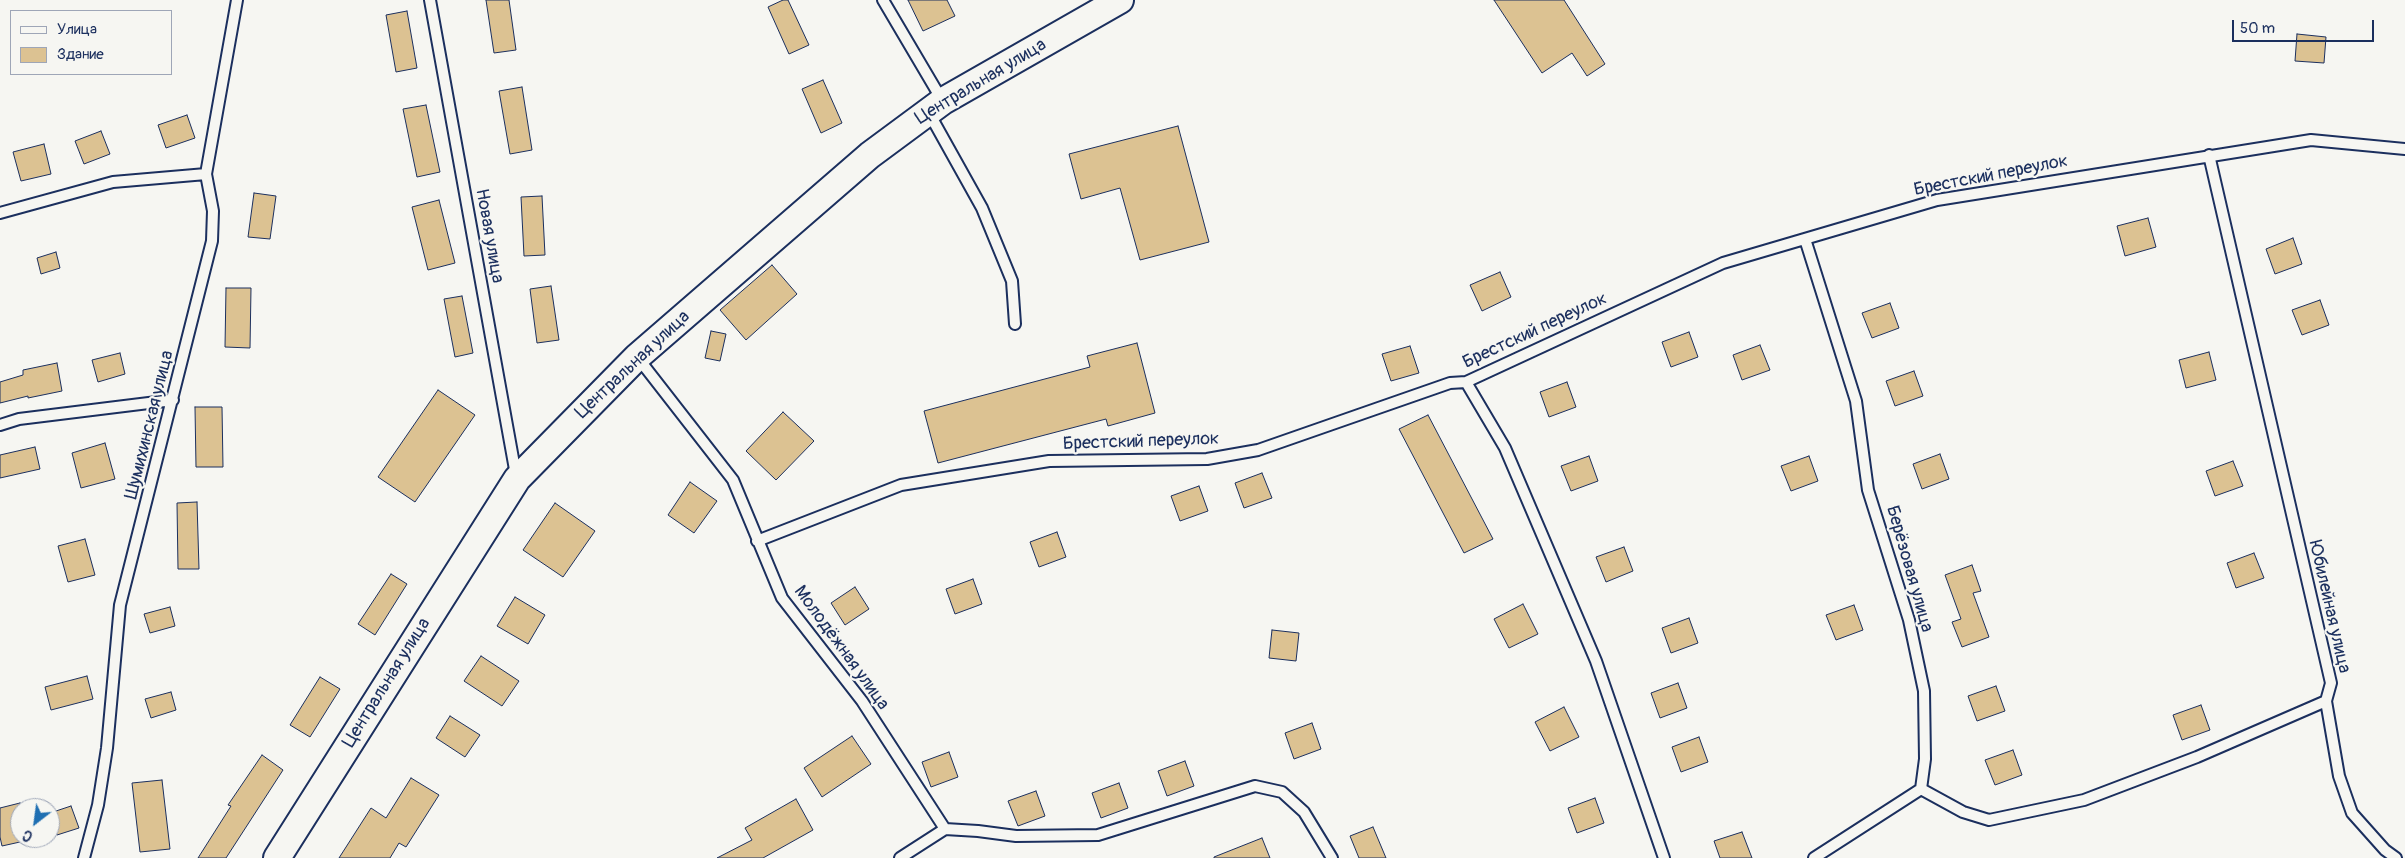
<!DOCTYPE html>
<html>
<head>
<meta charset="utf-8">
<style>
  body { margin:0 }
  #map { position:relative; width:2405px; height:858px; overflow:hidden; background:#f6f6f2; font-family:Pangolin,sans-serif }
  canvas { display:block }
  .legend { position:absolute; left:10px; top:10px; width:162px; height:65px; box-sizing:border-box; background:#f6f6f2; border:1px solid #9ea6b7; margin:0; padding:6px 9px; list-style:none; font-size:15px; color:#1b2f5e }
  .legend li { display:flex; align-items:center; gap:10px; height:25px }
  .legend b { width:25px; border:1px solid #9ea6b7 }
  .north { position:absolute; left:10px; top:798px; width:50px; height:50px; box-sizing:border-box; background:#f6f6f2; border:1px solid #9ea6b7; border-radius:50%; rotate:210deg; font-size:14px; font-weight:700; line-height:20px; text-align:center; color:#1b2f5e }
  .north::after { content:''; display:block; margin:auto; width:18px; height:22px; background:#1f6fb2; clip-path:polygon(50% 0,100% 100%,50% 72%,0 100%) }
  .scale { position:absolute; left:2232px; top:20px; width:142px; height:22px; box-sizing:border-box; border:2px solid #1b2f5e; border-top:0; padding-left:6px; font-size:15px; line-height:18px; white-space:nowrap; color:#1b2f5e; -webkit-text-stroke:4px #f6f6f2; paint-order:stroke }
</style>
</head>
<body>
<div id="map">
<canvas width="2405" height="858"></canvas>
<ul class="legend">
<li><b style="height:6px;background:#f6f6f2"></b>Улица</li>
<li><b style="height:14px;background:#dcc292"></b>Здание</li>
</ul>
<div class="north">С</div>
<div class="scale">50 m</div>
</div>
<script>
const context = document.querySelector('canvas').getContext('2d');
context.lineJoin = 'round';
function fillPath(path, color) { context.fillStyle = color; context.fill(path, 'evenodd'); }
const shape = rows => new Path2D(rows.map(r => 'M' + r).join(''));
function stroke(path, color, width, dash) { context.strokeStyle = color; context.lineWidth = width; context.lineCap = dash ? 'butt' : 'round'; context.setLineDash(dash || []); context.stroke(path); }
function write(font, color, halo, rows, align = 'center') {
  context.font = font + ' Pangolin,sans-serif'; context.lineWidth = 4.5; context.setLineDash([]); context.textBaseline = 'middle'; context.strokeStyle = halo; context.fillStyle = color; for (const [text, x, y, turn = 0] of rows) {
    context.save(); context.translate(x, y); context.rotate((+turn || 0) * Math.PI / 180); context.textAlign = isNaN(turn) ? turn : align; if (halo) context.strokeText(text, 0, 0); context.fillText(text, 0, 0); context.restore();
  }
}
const building = shape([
  [486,0,509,0,516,50,494,53,486,0],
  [783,0,788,0,809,45,789,54,768,7,783,0],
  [908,0,947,0,955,16,923,31,908,0],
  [1494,0,1564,0,1605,64,1587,76,1572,53,1542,73,1494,0],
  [407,11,417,68,396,72,386,15,407,11],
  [2297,34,2326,37,2324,63,2295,61,2297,34],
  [823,80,842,123,821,133,802,89,823,80],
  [522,87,532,150,510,154,499,91,522,87],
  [426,105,440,172,417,177,403,109,426,105],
  [187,115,195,138,166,148,158,125,187,115],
  [1178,126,1209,242,1140,260,1120,188,1081,199,1069,154,1178,126],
  [101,131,110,154,84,164,75,141,101,131],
  [44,144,51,174,21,181,13,152,44,144],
  [254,193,276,196,270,239,248,237,254,193],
  [542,196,545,255,524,256,521,197,542,196],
  [439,200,455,263,428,270,412,207,439,200],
  [2148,218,2156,247,2125,256,2117,226,2148,218],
  [2293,238,2302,264,2275,274,2266,249,2293,238],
  [56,252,60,268,41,274,37,258,56,252],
  [772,265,797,294,746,340,720,310,772,265],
  [1500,272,1511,297,1482,311,1470,285,1500,272],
  [551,286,559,340,537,343,530,289,551,286],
  [226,288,251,288,250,348,225,347,226,288],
  [462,296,473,353,455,357,444,299,462,296],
  [2320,300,2329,325,2302,335,2292,310,2320,300],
  [1890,303,1899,328,1872,338,1862,313,1890,303],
  [711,331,726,334,720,361,705,358,711,331],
  [1689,332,1698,357,1671,367,1662,342,1689,332],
  [1137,343,1155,413,1108,426,1106,419,938,463,924,411,1090,367,1087,356,1137,343],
  [1760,345,1770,370,1742,380,1733,355,1760,345],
  [1410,346,1419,373,1391,381,1382,354,1410,346],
  [2209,352,2216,380,2186,388,2179,360,2209,352],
  [120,353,125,374,98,382,92,360,120,353],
  [57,363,62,391,28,398,28,396,0,403,0,382,23,375,23,370,57,363],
  [1914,371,1923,396,1895,406,1886,381,1914,371],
  [1567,382,1576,407,1549,417,1540,392,1567,382],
  [438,390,475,415,415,502,378,477,438,390],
  [195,407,222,407,223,467,196,467,195,407],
  [783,412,814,441,776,480,746,451,783,412],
  [1428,415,1493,539,1464,553,1399,429,1428,415],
  [105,443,115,479,81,488,72,453,105,443],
  [35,447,40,469,0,478,0,455,35,447],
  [1940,454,1949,479,1922,489,1913,464,1940,454],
  [1589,456,1598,481,1571,491,1561,466,1589,456],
  [1809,456,1818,481,1791,491,1781,466,1809,456],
  [2233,461,2243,486,2215,496,2206,471,2233,461],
  [1262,473,1272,498,1244,508,1235,483,1262,473],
  [690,482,717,501,694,533,668,515,690,482],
  [1199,486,1208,511,1180,521,1171,496,1199,486],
  [197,502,199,569,178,569,177,503,197,502],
  [555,503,595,531,563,577,523,550,555,503],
  [1057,532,1066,557,1039,567,1030,542,1057,532],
  [85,539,95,575,68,582,58,546,85,539],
  [1624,547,1633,571,1606,582,1596,557,1624,547],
  [2254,553,2264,578,2236,588,2227,563,2254,553],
  [1972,565,1981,591,1973,593,1989,637,1962,647,1952,622,1961,619,1945,575,1972,565],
  [391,574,407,584,375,635,358,624,391,574],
  [973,579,982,604,955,614,946,589,973,579],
  [855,587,869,609,845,625,831,603,855,587],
  [515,597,545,615,528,644,497,626,515,597],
  [1523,604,1538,634,1509,648,1494,619,1523,604],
  [1854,605,1863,630,1836,640,1826,615,1854,605],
  [170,607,175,626,150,633,144,614,170,607],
  [1689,618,1698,643,1671,653,1662,628,1689,618],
  [1272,630,1299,633,1296,661,1269,658,1272,630],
  [481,656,519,681,502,706,464,681,481,656],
  [87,676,93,699,51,710,45,687,87,676],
  [320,677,340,689,310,737,290,725,320,677],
  [1678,683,1687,708,1660,718,1651,693,1678,683],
  [1996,686,2005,711,1977,721,1968,696,1996,686],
  [171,692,176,710,151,718,145,699,171,692],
  [2201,705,2210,730,2182,740,2173,715,2201,705],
  [1564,707,1579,737,1550,751,1535,722,1564,707],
  [450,716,480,735,465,757,436,738,450,716],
  [1312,723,1321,749,1294,759,1285,733,1312,723],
  [852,736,871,764,822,797,804,768,852,736],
  [1699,737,1708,762,1681,772,1672,747,1699,737],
  [2013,750,2022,775,1995,785,1985,760,2013,750],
  [949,752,958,777,931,787,922,762,949,752],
  [262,755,283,770,226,858,198,858,231,806,228,805,262,755],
  [1185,761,1194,786,1167,796,1158,771,1185,761],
  [411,778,439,795,406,847,399,843,390,858,339,858,371,808,386,818,411,778],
  [162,780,170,849,140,852,132,783,162,780],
  [1119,783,1128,808,1101,818,1092,793,1119,783],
  [1036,791,1045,816,1018,826,1008,801,1036,791],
  [1595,798,1604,823,1577,833,1568,808,1595,798],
  [796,799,813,830,763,858,717,858,752,840,745,828,796,799],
  [20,803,20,842,2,846,0,837,0,808,20,803],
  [71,806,79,828,57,835,50,813,71,806],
  [1373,827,1386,858,1359,858,1350,836,1373,827],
  [1742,832,1752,858,1720,858,1714,841,1742,832],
  [1262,838,1270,858,1214,858,1214,857,1262,838]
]);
const lane = shape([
  [430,0,516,475],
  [883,0,942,100],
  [929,113,982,208,1012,281,1015,324],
  [0,213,113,182,206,174],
  [1805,239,1856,401,1868,490,1909,620,1924,691,1925,759,1921,789,1814,858],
  [638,358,733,480,782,598,862,701,945,829],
  [1466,382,1505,448,1596,661,1664,858],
  [0,425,19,419,173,400],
  [757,541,901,485,1049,461,1207,459,1258,450,1450,383,1466,382,1723,263,1937,200,2311,140,2405,149],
  [2326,701,2339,776,2352,813,2385,850,2396,858],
  [1921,789,1963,812,1989,820,2084,800,2197,757,2326,701,2331,683,2209,155],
  [84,858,98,805,107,748,120,605,212,241,213,211,206,174,237,0],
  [900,858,945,829,978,831,1016,836,1098,835,1255,786,1282,792,1304,812,1332,858]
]);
const secondary = shape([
  [277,858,517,479,637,357,870,155,943,101,1120,0]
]);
const streetNames = [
  ["Центральная улица",981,82,-31],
  ["Брестский переулок",1991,176,-11],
  ["Новая улица",489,236,80],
  ["Брестский переулок",1535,331,-25],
  ["Центральная улица",633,365,-43],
  ["Шумихинская улица",150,425,-76],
  ["Брестский переулок",1141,442,-2],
  ["Берёзовая улица",1909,569,74],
  ["Юбилейная улица",2329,607,77],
  ["Молодёжная улица",841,648,54],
  ["Центральная улица",387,683,-58]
];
fillPath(building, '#dcc292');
stroke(building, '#1b2f5e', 1);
stroke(lane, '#1b2f5e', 14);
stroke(secondary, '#1b2f5e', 30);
stroke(lane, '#f6f6f2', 10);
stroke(secondary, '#f6f6f2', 26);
write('18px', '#1b2f5e', '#f6f6f2', streetNames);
</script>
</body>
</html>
